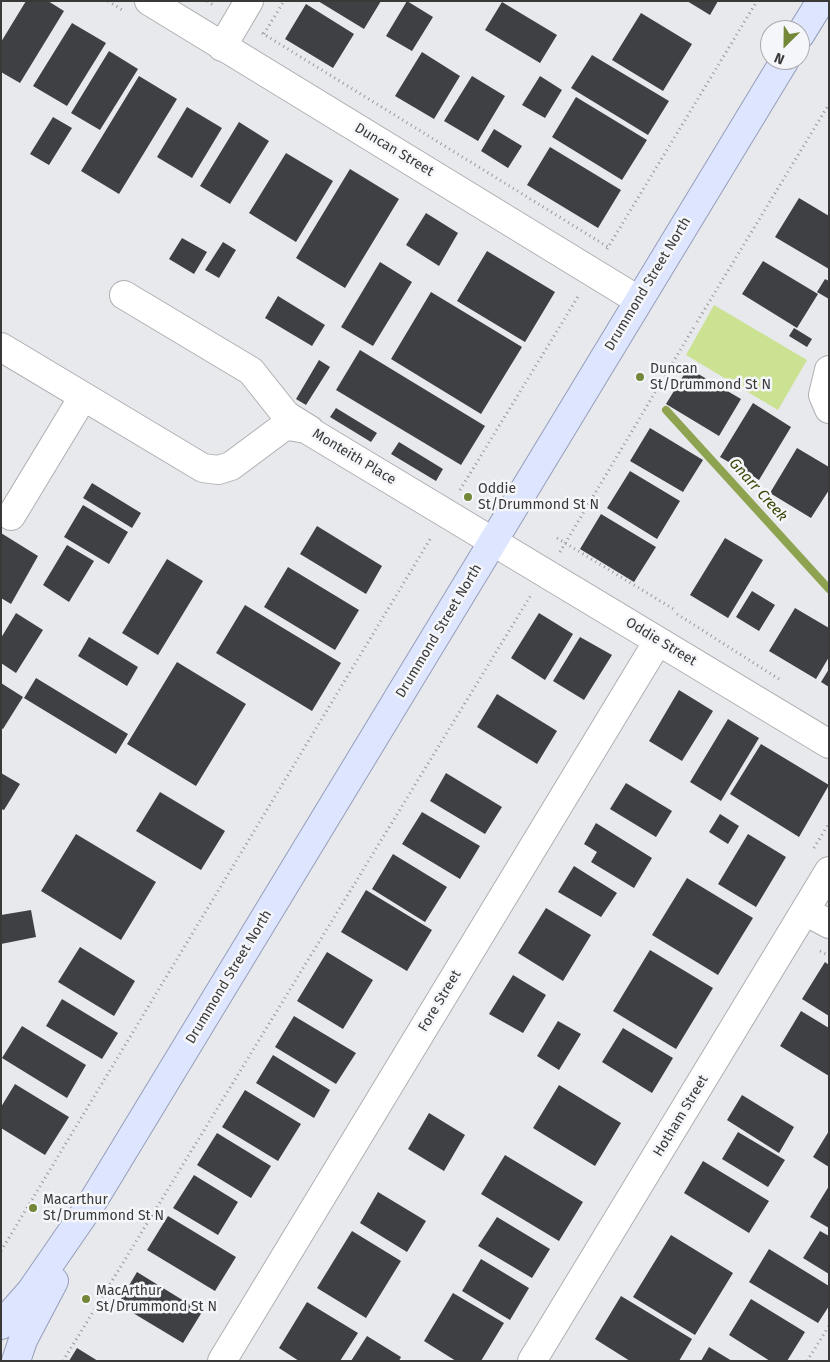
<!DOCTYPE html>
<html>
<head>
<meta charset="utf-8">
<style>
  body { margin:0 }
  #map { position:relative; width:830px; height:1362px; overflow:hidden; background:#e8e9ec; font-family:"Fira Sans",sans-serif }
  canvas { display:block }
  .frame { position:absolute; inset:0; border:2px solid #39393a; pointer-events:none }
  .north { position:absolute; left:760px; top:20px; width:50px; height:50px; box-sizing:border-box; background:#f5f6fa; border:1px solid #aaaaad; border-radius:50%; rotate:203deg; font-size:14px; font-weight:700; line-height:20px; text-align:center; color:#39393a }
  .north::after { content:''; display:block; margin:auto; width:18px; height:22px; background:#738738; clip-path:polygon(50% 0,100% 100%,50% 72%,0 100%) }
</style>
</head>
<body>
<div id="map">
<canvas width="830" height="1362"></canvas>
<div class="frame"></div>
<div class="north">N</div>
</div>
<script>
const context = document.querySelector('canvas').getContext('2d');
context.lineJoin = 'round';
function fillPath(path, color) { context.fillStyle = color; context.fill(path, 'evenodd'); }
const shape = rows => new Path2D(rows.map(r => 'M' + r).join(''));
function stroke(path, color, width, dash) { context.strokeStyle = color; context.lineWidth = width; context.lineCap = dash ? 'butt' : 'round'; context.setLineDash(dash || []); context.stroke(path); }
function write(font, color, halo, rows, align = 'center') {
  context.font = font + ' "Fira Sans",sans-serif'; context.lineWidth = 5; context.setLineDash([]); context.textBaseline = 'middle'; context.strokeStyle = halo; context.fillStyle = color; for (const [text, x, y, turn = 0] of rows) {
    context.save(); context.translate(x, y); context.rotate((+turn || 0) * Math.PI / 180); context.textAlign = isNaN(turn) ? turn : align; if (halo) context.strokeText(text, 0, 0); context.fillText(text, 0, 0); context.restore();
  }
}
const green = shape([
  [714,305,807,360,778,410,686,355]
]);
const stream = shape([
  [666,410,829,589]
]);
const building = shape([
  [26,1,48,1,64,11,20,83,1,72,1,42],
  [318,1,381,1,364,29],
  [407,1,433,17,412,51,386,36],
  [687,1,718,1,710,15],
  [502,2,557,35,540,63,485,30],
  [306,4,354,34,333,68,285,39],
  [641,13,692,44,663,91,612,60],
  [72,23,106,43,67,106,33,86],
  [109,51,138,69,100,130,71,113],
  [422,52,460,76,434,119,395,96],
  [592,55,669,101,648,135,571,88],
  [139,76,177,99,119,194,81,171],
  [472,76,505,96,478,141,444,121],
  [540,76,562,90,545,118,522,105],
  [576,97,647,140,622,180,552,137],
  [187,107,222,128,192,178,157,157],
  [53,117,72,128,49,165,30,154],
  [239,122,269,141,230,204,200,186],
  [494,129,522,146,508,168,481,151],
  [550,147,621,190,598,228,527,185],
  [286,153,333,181,296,242,249,213],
  [350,169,399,199,345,288,296,258],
  [799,198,829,216,829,269,775,237],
  [426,213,458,233,439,266,406,245],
  [182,238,207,252,194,274,169,259],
  [223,242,236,250,219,278,205,270],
  [487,251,555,292,525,342,457,301],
  [763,261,818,294,797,328,742,294],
  [380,262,412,282,373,346,341,327],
  [825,279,829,281,829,299,817,292],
  [431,292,522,347,481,414,391,359],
  [278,296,325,325,312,346,265,318],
  [794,328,812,339,807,347,789,336],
  [360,350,485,426,461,465,336,390],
  [319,360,330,367,306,405,296,399],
  [688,368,741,399,719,436,666,404],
  [753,403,791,427,759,480,720,457],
  [336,408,377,433,371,442,330,417],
  [650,428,703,460,683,492,630,461],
  [399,442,443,469,436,481,391,454],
  [797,448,829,467,829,490,811,518,770,493],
  [630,471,680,501,657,539,607,508],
  [92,483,141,513,132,528,83,498],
  [83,505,128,532,109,564,64,537],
  [601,514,656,547,634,582,580,549],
  [317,526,382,566,366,594,300,554],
  [1,533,38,556,11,604,1,598],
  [725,538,763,560,728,618,690,595],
  [67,545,94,561,69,602,43,585],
  [167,559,203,581,158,655,122,633],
  [288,567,359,610,335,650,264,607],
  [752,591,775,605,759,631,736,617],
  [245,605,341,663,312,711,216,653],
  [795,608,829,628,829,657,816,679,769,651],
  [16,613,43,630,16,673,1,663,1,638],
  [539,613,573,634,545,680,511,658],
  [89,637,138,667,127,686,78,656],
  [580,637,612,655,584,700,553,681],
  [177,662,246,704,196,786,127,744],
  [829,669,829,687,821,682],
  [36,678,128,734,116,754,24,698],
  [1,683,23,697,3,729,1,728],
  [679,690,713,711,682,761,649,741],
  [497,694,557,731,537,764,477,727],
  [728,719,759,738,721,801,690,782],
  [761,744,829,785,799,837,730,794],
  [1,773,20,784,4,810,1,809],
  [446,773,502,807,485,834,430,801],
  [626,783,672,811,656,837,610,809],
  [160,792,225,831,201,870,136,831],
  [422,812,480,846,460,879,402,844],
  [720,814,739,826,728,844,709,832],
  [596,823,652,858,634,888,591,862,597,852,584,844],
  [76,834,156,882,121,940,41,891],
  [748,834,786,857,756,907,718,884],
  [393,854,447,887,425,922,372,889],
  [574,866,617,893,601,917,558,892],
  [687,878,753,918,718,975,652,935],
  [366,890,432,930,407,971,341,932],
  [546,908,591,935,563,981,518,953],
  [31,910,36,937,1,944,1,915],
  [80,947,135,981,114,1016,58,982],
  [650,950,713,988,676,1049,613,1011],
  [327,952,373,980,343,1029,297,1001],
  [825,962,829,965,829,1016,802,999],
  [513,975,546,995,523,1033,489,1014],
  [62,999,118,1033,102,1059,46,1026],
  [801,1011,829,1028,829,1076,780,1046],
  [294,1016,356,1053,336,1084,275,1047],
  [558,1021,581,1034,559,1070,537,1056],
  [22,1026,86,1065,67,1098,2,1058],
  [623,1028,673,1058,652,1093,602,1062],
  [273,1055,330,1090,314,1118,256,1083],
  [15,1084,69,1117,45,1155,1,1128,1,1107],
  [559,1085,621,1123,595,1166,533,1128],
  [245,1090,301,1124,278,1161,222,1127],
  [742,1095,794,1127,779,1153,727,1120],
  [429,1113,465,1135,444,1171,408,1149],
  [829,1131,829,1167,813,1157],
  [738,1132,785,1160,768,1187,722,1159],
  [217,1133,271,1166,251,1198,197,1165],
  [505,1155,583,1202,559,1241,481,1194],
  [703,1161,769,1201,749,1233,684,1193],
  [194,1175,238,1202,218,1235,173,1208],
  [829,1186,829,1228,810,1217],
  [378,1192,426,1221,407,1252,360,1223],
  [168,1216,236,1257,215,1291,147,1250],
  [497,1217,550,1249,532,1278,478,1246],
  [352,1231,401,1261,366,1318,317,1288],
  [820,1231,829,1236,829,1274,803,1258],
  [671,1235,733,1273,695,1335,633,1297],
  [769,1249,829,1286,829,1306,818,1323,749,1282],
  [481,1259,529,1288,510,1320,462,1291],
  [137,1272,202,1312,183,1343,118,1304],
  [453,1293,504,1323,481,1361,456,1361,424,1341],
  [621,1296,692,1339,679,1361,630,1361,595,1339],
  [751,1299,805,1332,787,1361,770,1361,729,1335],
  [307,1302,358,1333,340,1361,299,1361,279,1348],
  [367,1336,401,1357,399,1361,351,1361],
  [709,1347,732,1361,701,1361],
  [77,1348,98,1361,69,1361]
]);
const path = shape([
  [108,1,124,11],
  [207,1,215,6],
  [262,33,608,247],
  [264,34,284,1],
  [607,249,757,1],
  [697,322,829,104],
  [460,490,579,295],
  [557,538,675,610],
  [560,552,694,327],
  [677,614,782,681],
  [814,848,829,823],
  [820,951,829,956],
  [1,1251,432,536],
  [63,1361,531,595],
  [807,1361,829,1326]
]);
const minor = shape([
  [149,1,638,300],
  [222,47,249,1],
  [124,295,251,371,286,415,310,430],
  [1,347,203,468,218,470,231,466,282,428,289,426,306,429,829,744],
  [829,370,823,395,829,409],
  [11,516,83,397],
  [805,911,829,924],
  [222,1361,658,641],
  [532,1361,829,871]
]);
const major = shape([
  [800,35,821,1],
  [1,1325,31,1291,93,1201,785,60],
  [16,1361,23,1340,54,1281]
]);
const markers = [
  [640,377,5,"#738738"],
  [468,497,5,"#738738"],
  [33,1208,5,"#738738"],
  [86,1299,5,"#738738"]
];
const streetNames = [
  ["Duncan Street",394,150,31],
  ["Drummond Street North",648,284,-59],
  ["Monteith Place",354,457,31],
  ["Drummond Street North",439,631,-59],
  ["Oddie Street",661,642,31],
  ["Drummond Street North",229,977,-59],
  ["Fore Street",440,1001,-59],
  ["Hotham Street",681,1116,-59]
];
const poiNames = [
  ["Duncan",650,369],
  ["St/Drummond St N",650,385],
  ["Oddie",478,489],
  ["St/Drummond St N",478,505],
  ["Macarthur",43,1200],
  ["St/Drummond St N",43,1216],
  ["MacArthur",96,1291],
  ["St/Drummond St N",96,1307]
];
const waterNames = [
  ["Gnarr Creek",758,490,48]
];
fillPath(green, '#cbe293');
stroke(stream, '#8da34f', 8);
fillPath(building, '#3f4043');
stroke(minor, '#aeafb2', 30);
stroke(major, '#959dba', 30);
stroke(path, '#98989a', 3, [1, 4]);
stroke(minor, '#fff', 28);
stroke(major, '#dde5ff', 28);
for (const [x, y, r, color] of markers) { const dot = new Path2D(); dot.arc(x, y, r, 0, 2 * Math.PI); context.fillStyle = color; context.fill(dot); stroke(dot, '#f5f6fa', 2); }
write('14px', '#39393a', '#f5f6fa', streetNames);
write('14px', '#39393a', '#f5f6fa', poiNames, 'left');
write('italic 15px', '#3a4706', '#f5f6fa', waterNames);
</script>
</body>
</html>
